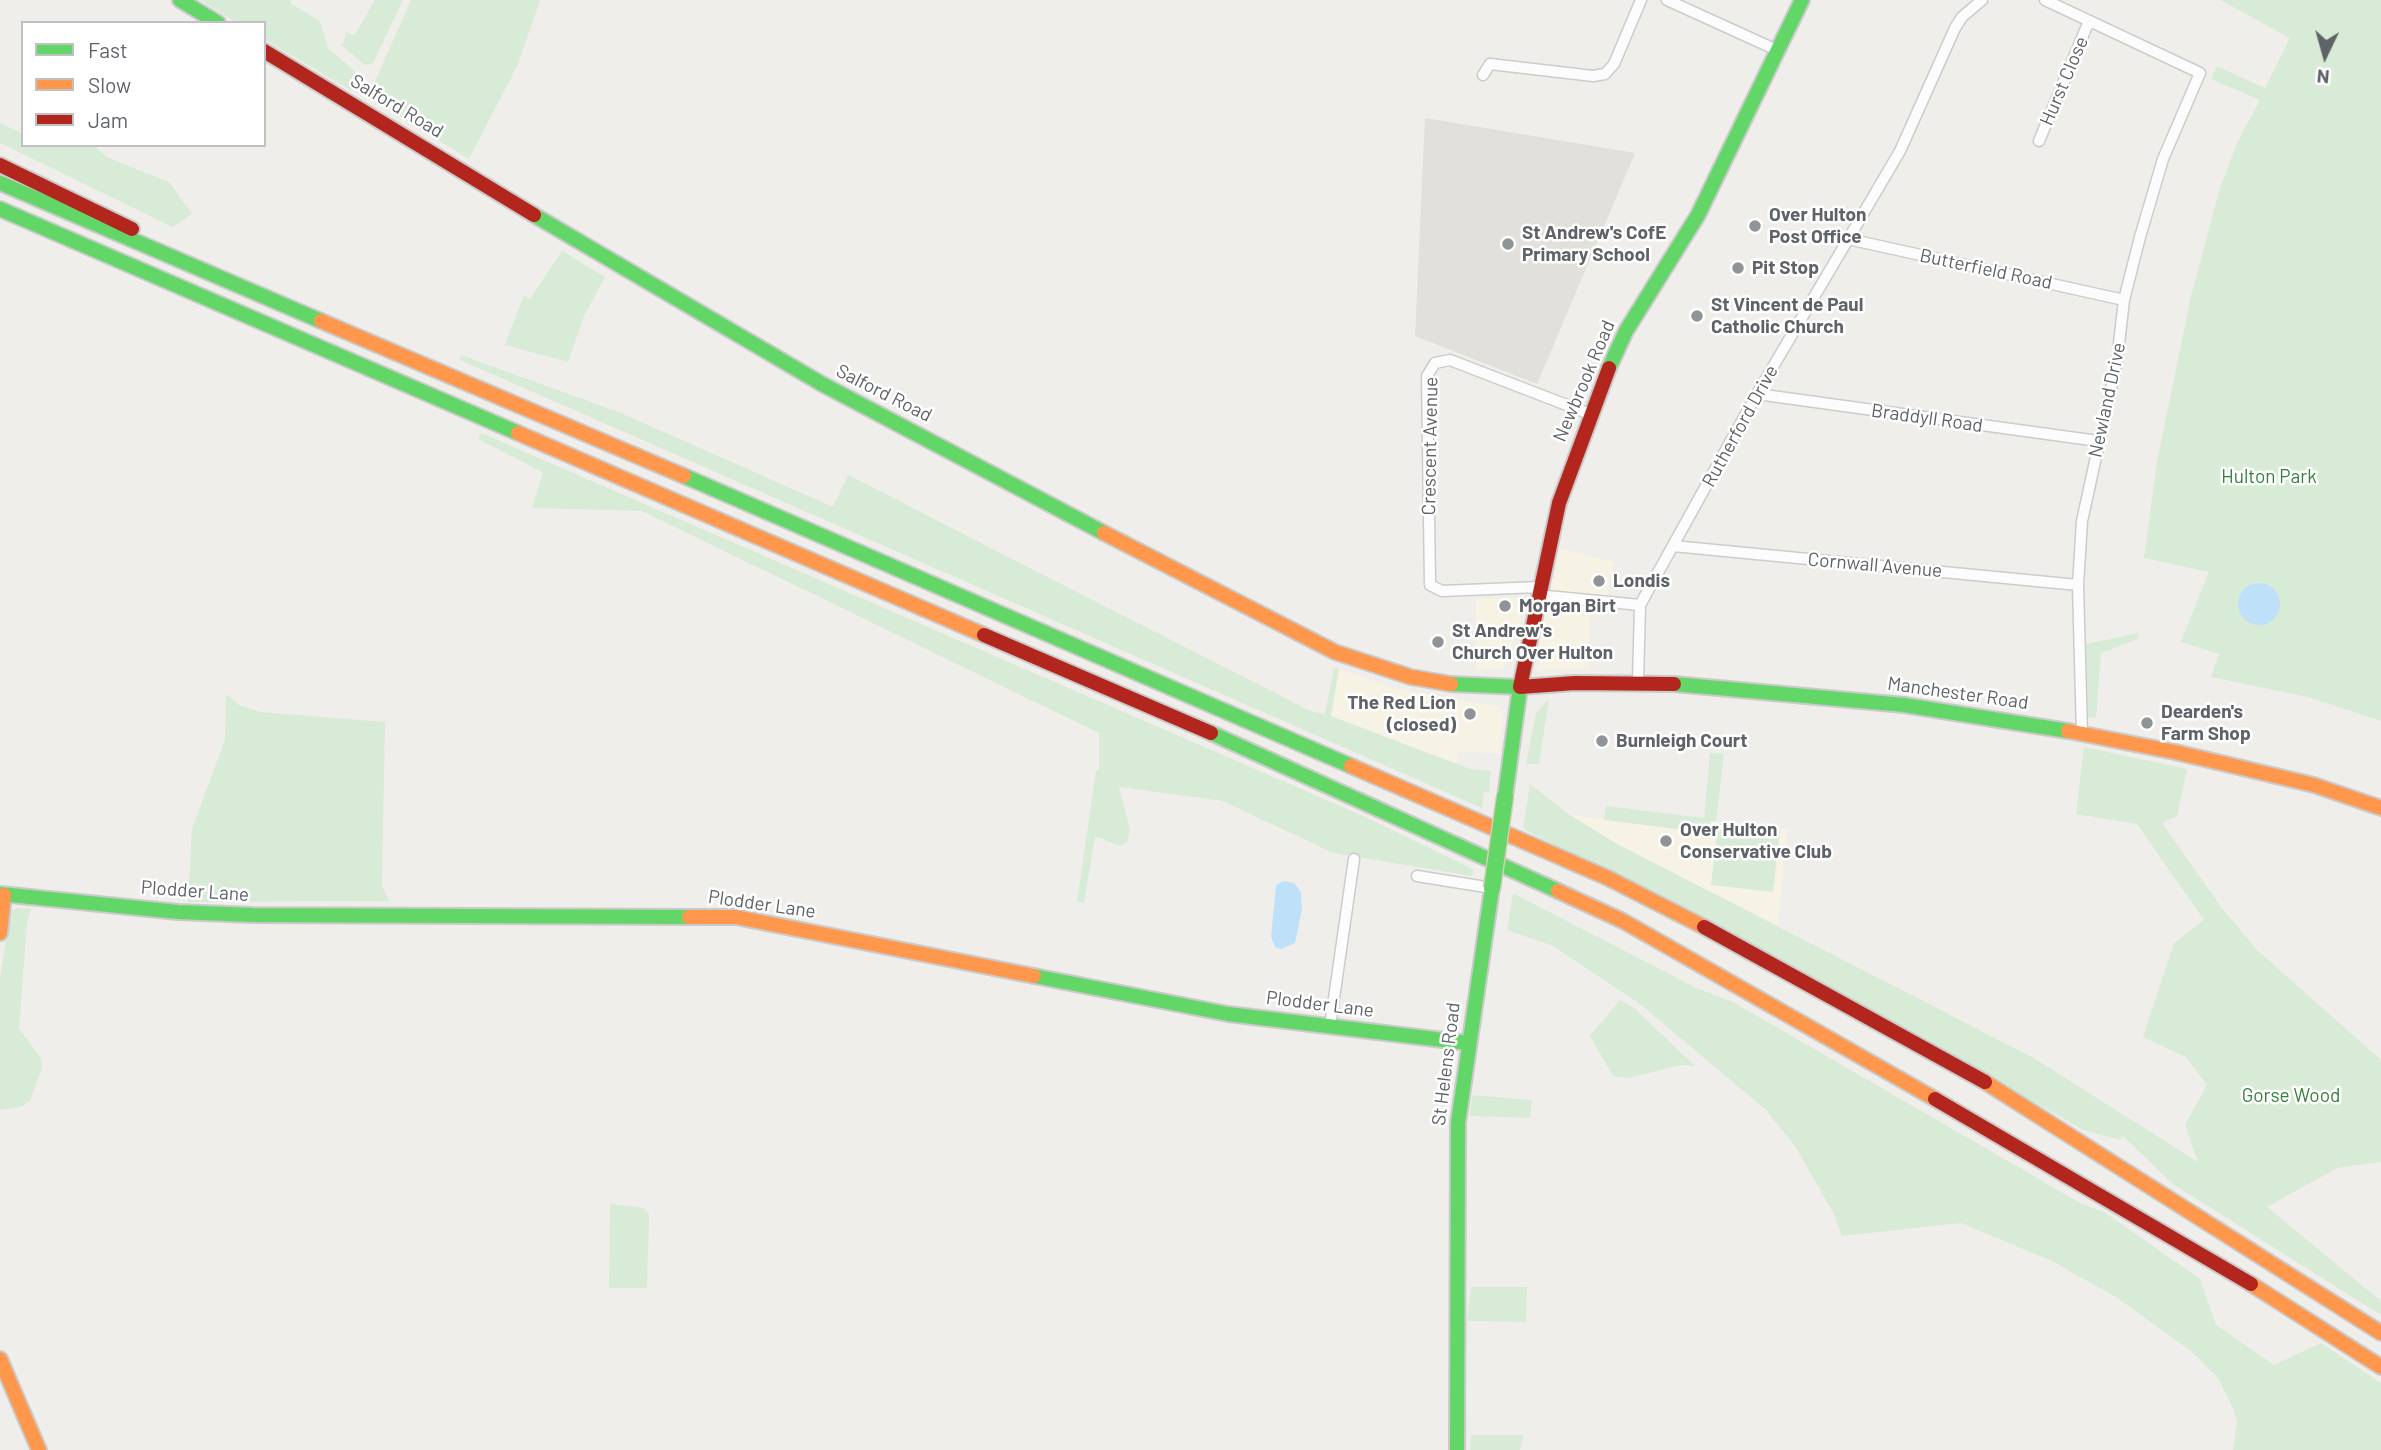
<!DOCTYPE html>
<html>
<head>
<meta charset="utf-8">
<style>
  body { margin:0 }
  #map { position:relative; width:2381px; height:1450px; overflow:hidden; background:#efeeea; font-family:Barlow,sans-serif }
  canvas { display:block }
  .legend { position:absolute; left:21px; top:21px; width:245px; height:126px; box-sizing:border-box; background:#fff; border:2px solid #bfc1c3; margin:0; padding:9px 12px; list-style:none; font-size:21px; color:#5f6368 }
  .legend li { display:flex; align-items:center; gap:14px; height:35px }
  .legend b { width:35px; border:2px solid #bfc1c3 }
  .north { position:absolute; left:2290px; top:21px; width:70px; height:70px; -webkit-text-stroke:5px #fff; paint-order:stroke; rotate:185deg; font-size:19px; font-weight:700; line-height:28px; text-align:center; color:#5f6368 }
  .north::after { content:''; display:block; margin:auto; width:24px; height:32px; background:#5f6368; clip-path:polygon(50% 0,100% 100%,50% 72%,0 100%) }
</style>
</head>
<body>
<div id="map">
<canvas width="2381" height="1450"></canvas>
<ul class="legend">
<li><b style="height:9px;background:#63d668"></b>Fast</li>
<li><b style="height:9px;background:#ff974d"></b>Slow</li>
<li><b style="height:9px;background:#b3261e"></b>Jam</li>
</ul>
<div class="north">N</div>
</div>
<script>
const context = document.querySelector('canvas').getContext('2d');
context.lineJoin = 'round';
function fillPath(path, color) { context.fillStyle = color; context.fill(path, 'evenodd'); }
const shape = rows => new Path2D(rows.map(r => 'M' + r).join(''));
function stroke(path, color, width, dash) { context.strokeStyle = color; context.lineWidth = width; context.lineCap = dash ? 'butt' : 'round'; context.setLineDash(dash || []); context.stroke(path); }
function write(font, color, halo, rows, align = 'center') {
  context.font = font + ' Barlow,sans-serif'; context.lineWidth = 5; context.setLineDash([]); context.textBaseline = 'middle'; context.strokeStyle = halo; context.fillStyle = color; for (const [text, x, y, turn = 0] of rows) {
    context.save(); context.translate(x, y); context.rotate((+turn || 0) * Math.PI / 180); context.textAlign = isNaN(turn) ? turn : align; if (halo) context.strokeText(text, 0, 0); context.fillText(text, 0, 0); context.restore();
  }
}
const commercial = shape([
  [1559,548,1614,562,1606,599,1552,591],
  [1518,598,1526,599,1509,661,1503,669,1476,670,1476,599],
  [1547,605,1589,606,1589,669,1539,670,1540,641],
  [1339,669,1393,688,1497,706,1503,711,1500,753,1458,752,1457,764,1331,716],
  [1570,815,1709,833,1710,821,1787,829,1778,925,1617,844]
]);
const education = shape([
  [1425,118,1635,153,1537,384,1415,336]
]);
const green = shape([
  [200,0,291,0,290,3,320,21,328,48,360,76,359,85,352,91,264,39,264,23,237,23],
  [375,0,403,0,373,63,365,65,340,44,344,43,346,32,354,36],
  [411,0,540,0,518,64,469,159,368,97],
  [2220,0,2381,0,2381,721,2308,697,2211,677,2219,654,2181,642,2209,572,2144,558,2157,462,2191,296,2220,188,2238,141,2260,100,2211,79,2217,66,2265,88,2290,38],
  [0,123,23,134,23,145,94,145,106,157,169,182,192,214,173,227,0,143],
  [562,251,605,277,584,316,568,362,505,345,524,295,530,299],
  [461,355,621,413,833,507,848,475,1310,711,1325,714,1334,668,1339,669,1331,716,1470,769,1491,771,1489,793,1484,792,1482,808,460,360],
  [481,433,1361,815,1473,869,1472,876,1333,853,1223,801,1119,787,1130,830,1127,842,1119,846,1095,836,1084,903,1077,902,1096,770,1099,770,1099,733,642,511,532,508,543,472,478,439],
  [2139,633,2138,639,2101,653,2096,718,2088,717,2086,644],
  [226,694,239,705,261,712,385,722,382,886,389,901,188,902,192,829,225,740],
  [1549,699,1539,764,1526,764,1536,713],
  [2084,747,2187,769,2177,816,2162,823,2221,907,2257,950,2381,1060,2381,1162,2337,1168,2267,1207,2381,1301,2381,1315,2173,1184,2123,1136,2120,1140,2083,1130,1835,989,1523,829,1530,784,1570,815,1617,844,2032,1057,2198,1162,2185,1125,2207,1085,2186,1057,2143,1037,2174,943,2204,920,2137,824,2076,814],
  [1710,753,1724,754,1716,821,1710,821,1709,833,1604,820,1606,806,1704,818],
  [1718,824,1780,831,1773,892,1711,885],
  [1513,893,1696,988,1733,1002,2082,1204,2104,1212,2200,1279,2216,1325,2274,1365,2321,1343,2381,1383,2381,1450,2233,1450,2237,1422,2233,1408,2218,1378,2191,1351,2116,1297,2052,1261,1961,1223,1842,1236,1834,1214,1795,1146,1766,1110,1640,1004,1553,946,1507,930],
  [19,908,31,909,27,923,19,1029,41,1058,42,1068,30,1101,21,1107,0,1110,0,977,10,916,12,910],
  [1620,1000,1634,1008,1695,1066,1681,1065,1628,1078,1613,1076,1590,1036],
  [1472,1095,1532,1100,1530,1118,1470,1116],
  [610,1204,644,1208,649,1215,647,1288,609,1288],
  [1471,1287,1527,1287,1526,1322,1467,1321],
  [1471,1435,1524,1435,1520,1450,1470,1450]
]);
const water = shape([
  '2238 604a21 21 0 1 1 42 0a21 21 0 1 1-42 0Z',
  [1284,881,1294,883,1301,892,1302,909,1295,943,1281,949,1275,947,1271,937,1276,885]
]);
const street = shape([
  [1667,0,1779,51],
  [2045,0,2200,73,2163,159,2140,237,2124,300,2117,361,2082,521,2078,585,2082,734],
  [1483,75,1490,64,1593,76,1605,74,1614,64,1641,0],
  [2039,141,2089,21],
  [1848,239,2124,300],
  [1757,394,2098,441],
  [1673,546,2078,585],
  [1539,587,1442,591,1430,585,1427,376,1435,363,1450,360,1590,414],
  [1537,595,1640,605],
  [1638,683,1640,605,1757,394,1900,151,1955,28,1962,17,1982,0],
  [1417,876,1492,888],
  [1330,1026,1354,859]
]);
const fast = shape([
  [180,0,218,23],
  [0,183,321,321],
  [0,209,518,433],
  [534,215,822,384,1104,533],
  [1609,368,1626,331,1698,215,1802,0],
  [684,476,1351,766],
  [1451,684,1520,687,1505,797],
  [1674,684,1904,705,2068,731],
  [1211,733,1558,891],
  [0,894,178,912,252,915,689,917],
  [1034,976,1228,1014,1468,1043],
  [1457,1450,1458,1123,1492,888]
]);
const slow = shape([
  [321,321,684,476],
  [518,433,984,635],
  [1104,533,1335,652,1411,677,1451,684],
  [2068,731,2175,752,2314,785,2381,808],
  [1351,766,1608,878,1704,927],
  [1558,891,1623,921,1935,1099],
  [689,917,736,917,1034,976],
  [0,933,4,895],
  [1985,1082,2381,1333],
  [2251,1284,2381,1367],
  [0,1359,39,1450]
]);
const jam = shape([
  [264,51,534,215],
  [0,165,132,229],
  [1609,368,1559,503,1520,687,1575,683,1674,684],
  [984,635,1211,733],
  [1704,927,1985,1082],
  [1935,1099,2251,1284]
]);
const fastBridge = shape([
  [1492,888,1505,797]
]);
const markers = [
  [1755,226,7,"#919496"],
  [1508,244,7,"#919496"],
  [1738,268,7,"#919496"],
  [1697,316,7,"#919496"],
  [1599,581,7,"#919496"],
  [1505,606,7,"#919496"],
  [1438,642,7,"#919496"],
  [1470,714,7,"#919496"],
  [2147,723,7,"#919496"],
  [1602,741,7,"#919496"],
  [1666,841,7,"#919496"]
];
const streetNames = [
  ["Hurst Close",2064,81,-67],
  ["Salford Road",397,106,31],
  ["Butterfield Road",1986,269,12],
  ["Newbrook Road",1584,381,-67],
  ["Salford Road",884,393,27],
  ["Newland Drive",2107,400,-78],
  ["Braddyll Road",1927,418,8],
  ["Rutherford Drive",1740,426,-61],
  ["Crescent Avenue",1430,446,-89],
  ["Cornwall Avenue",1875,565,5],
  ["Manchester Road",1958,693,8],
  ["Plodder Lane",195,891,4],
  ["Plodder Lane",762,904,8],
  ["Plodder Lane",1320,1004,7],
  ["St Helens Road",1446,1064,-83]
];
const poiNames = [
  ["Over Hulton",1769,215],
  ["Post Office",1769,237],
  ["St Andrew's CofE",1522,233],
  ["Primary School",1522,255],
  ["Pit Stop",1752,268],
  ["St Vincent de Paul",1711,305],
  ["Catholic Church",1711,327],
  ["Londis",1613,581],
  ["Morgan Birt",1519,606],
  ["St Andrew's",1452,631],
  ["Church Over Hulton",1452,653],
  ["The Red Lion",1456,703,"right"],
  ["(closed)",1456,725,"right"],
  ["Dearden's",2161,712],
  ["Farm Shop",2161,734],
  ["Burnleigh Court",1616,741],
  ["Over Hulton",1680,830],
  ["Conservative Club",1680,852]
];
const parkNames = [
  ["Hulton Park",2269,477],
  ["Gorse Wood",2291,1096]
];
fillPath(commercial, '#f7f3e4');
fillPath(education, '#e2e0da');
fillPath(green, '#d8ebd6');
fillPath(water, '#bfe0f9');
stroke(street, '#cbcccc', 13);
stroke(fast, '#cacacb', 18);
stroke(slow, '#cacacb', 18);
stroke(jam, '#cacacb', 18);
stroke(street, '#fdfcfc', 10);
stroke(fast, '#63d668', 14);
stroke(slow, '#ff974d', 14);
stroke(jam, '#b3261e', 14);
stroke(fastBridge, '#d7ceb8', 19, []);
stroke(fastBridge, '#63d668', 16);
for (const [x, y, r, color] of markers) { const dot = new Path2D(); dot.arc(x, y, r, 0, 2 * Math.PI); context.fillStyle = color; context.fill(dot); stroke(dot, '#fff', 2.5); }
write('19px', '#5f6368', '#fff', streetNames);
write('bold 19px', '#5f6368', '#fff', poiNames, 'left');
write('19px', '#348238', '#fff', parkNames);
</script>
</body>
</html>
